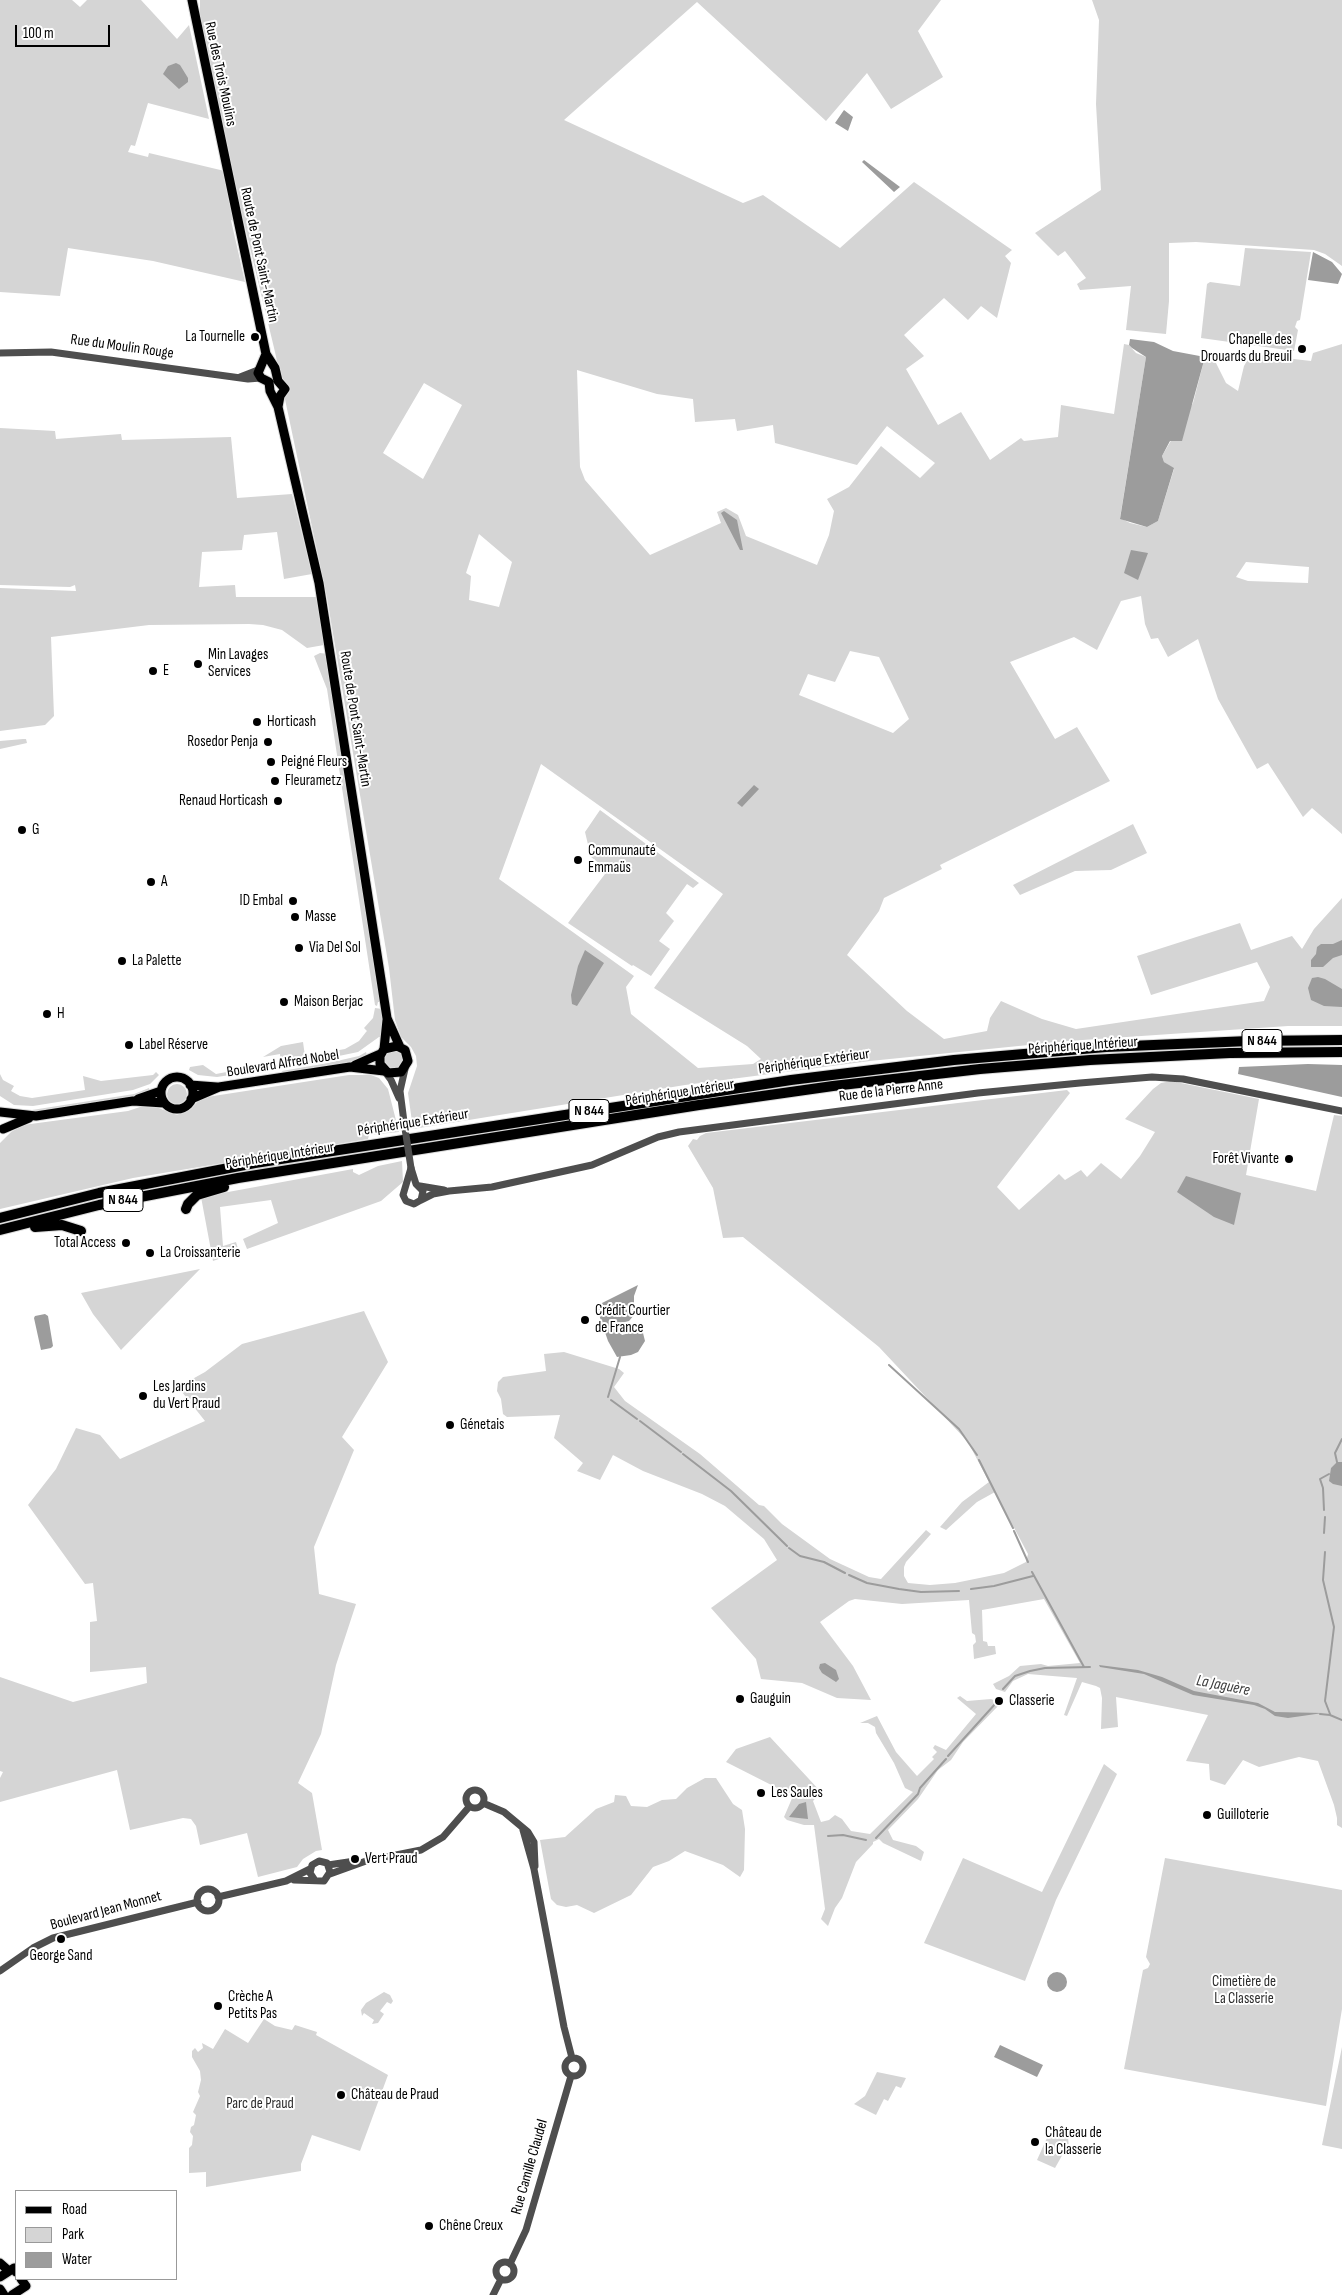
<!DOCTYPE html>
<html>
<head>
<meta charset="utf-8">
<style>
  body { margin:0 }
  #map { position:relative; width:1342px; height:2295px; overflow:hidden; background:#fff; font-family:"Sofia Sans Condensed",sans-serif }
  canvas { display:block }
  .legend { position:absolute; left:15px; top:2190px; width:162px; height:90px; box-sizing:border-box; background:#fff; border:1px solid #999; margin:0; padding:6px 9px; list-style:none; font-size:15px; color:#000 }
  .legend li { display:flex; align-items:center; gap:10px; height:25px }
  .legend b { width:25px; border:1px solid #999 }
  .scale { position:absolute; left:15px; top:25px; width:95px; height:22px; box-sizing:border-box; border:2px solid #000; border-top:0; padding-left:6px; font-size:15px; line-height:18px; white-space:nowrap; color:#000; -webkit-text-stroke:4px #fff; paint-order:stroke }
</style>
</head>
<body>
<div id="map">
<canvas width="1342" height="2295"></canvas>
<ul class="legend">
<li><b style="height:6px;background:#000"></b>Road</li>
<li><b style="height:14px;background:#d5d5d5"></b>Park</li>
<li><b style="height:14px;background:#9c9c9c"></b>Water</li>
</ul>
<div class="scale">100 m</div>
</div>
<script>
const context = document.querySelector('canvas').getContext('2d');
context.lineJoin = 'round';
function fillPath(path, color) { context.fillStyle = color; context.fill(path, 'evenodd'); }
const shape = rows => new Path2D(rows.map(r => 'M' + r).join(''));
function stroke(path, color, width, dash) { context.strokeStyle = color; context.lineWidth = width; context.lineCap = dash ? 'butt' : 'round'; context.setLineDash(dash || []); context.stroke(path); }
function write(font, color, halo, rows, align = 'center') {
  context.font = font + ' "Sofia Sans Condensed",sans-serif'; context.lineWidth = 4; context.setLineDash([]); context.textBaseline = 'middle'; context.strokeStyle = halo; context.fillStyle = color; for (const [text, x, y, turn = 0] of rows) {
    context.save(); context.translate(x, y); context.rotate((+turn || 0) * Math.PI / 180); context.textAlign = isNaN(turn) ? turn : align; if (halo) context.strokeText(text, 0, 0); context.fillText(text, 0, 0); context.restore();
  }
}
const green = shape([
  [0,0,72,0,80,7,87,0,141,0,177,39,189,25,209,119,148,103,135,146,131,145,128,152,148,157,149,153,233,173,200,15,200,0,941,0,918,31,943,77,891,109,867,73,826,121,697,2,564,120,743,203,763,195,840,248,914,182,1012,250,1005,256,1011,263,997,318,981,306,968,320,944,298,904,335,924,356,906,369,938,425,961,412,990,460,1021,438,1024,441,1058,437,1061,405,1114,414,1124,344,1129,345,1136,353,1146,357,1120,518,1130,523,1147,527,1158,521,1174,469,1164,462,1162,456,1193,403,1205,357,1212,355,1226,383,1238,391,1244,366,1251,354,1311,361,1313,353,1342,344,1342,834,1312,808,1303,817,1268,763,1257,769,1218,699,1198,639,1168,657,1158,638,1151,639,1145,624,1141,596,1121,601,1097,650,1074,637,1010,662,1055,739,1077,727,1110,781,940,865,942,869,884,898,879,911,847,955,907,1011,944,1039,987,1031,990,1018,1001,1001,1042,1019,1076,1029,1264,1001,1270,987,1257,962,1151,995,1137,956,1240,923,1251,950,1292,936,1302,949,1314,929,1342,898,1342,1026,1288,1026,1068,1041,870,1061,685,1085,413,1129,408,1093,417,1066,416,1056,411,1047,401,1037,395,1020,389,968,327,598,275,352,244,223,231,220,245,282,153,261,68,248,60,296,0,292],
  [577,370,657,394,693,399,695,422,735,419,737,431,773,425,775,443,857,465,887,426,935,463,920,478,881,446,849,487,827,499,834,511,829,535,817,565,746,536,738,515,726,508,717,512,721,523,650,555,585,480,580,467],
  [424,383,462,405,423,479,383,453],
  [479,534,512,562,499,607,469,600,471,576,466,573],
  [1246,562,1309,567,1308,583,1248,581,1236,577],
  [850,651,879,657,909,719,893,733,799,695,808,674,835,682],
  [541,764,723,894,654,988,747,1046,761,1059,753,1064,698,1068,631,1014,626,987,634,976,499,879],
  [1092,0,1342,0,1342,266,1325,254,1314,250,1196,242,1169,243,1169,301,1166,334,1126,330,1131,286,1080,290,1077,284,1086,278,1065,251,1058,256,1035,233,1101,190,1096,104,1099,20],
  [1245,248,1311,252,1300,320,1297,321,1295,327,1298,330,1294,351,1201,338,1207,284,1210,282,1240,286],
  [0,428,55,431,56,439,121,434,122,440,231,437,237,498,292,494,312,574,284,579,277,532,244,535,242,550,202,552,199,587,235,585,236,597,316,597,317,593,324,645,307,648,282,630,263,625,249,624,149,625,51,637,54,716,45,725,0,731,0,588,76,591,75,585,70,587,0,585],
  [320,653,328,654,351,803,350,809,353,817,381,1002,378,1002,377,1006,375,1005,327,689,314,656],
  [23,739,26,739,27,743,0,749,0,741],
  [600,810,699,883,693,888,687,884,666,913,674,921,659,941,670,949,651,976,633,965,632,966,568,923,608,870,591,857,585,832],
  [1133,824,1147,853,1111,870,1075,871,1020,895,1013,885],
  [375,1008,382,1009,384,1037,379,1037,358,1052,281,1068,280,1054,263,1057,281,1046,303,1042,305,1056,345,1049,359,1041,366,1032,367,1031,364,1028,373,1018],
  '384 1060a10 10 0 1 1 20 0a10 10 0 1 1-20 0Z',
  [366,1052,368,1058,347,1063,283,1073,282,1071,328,1063,359,1056],
  [268,1064,275,1065,275,1068,217,1077,198,1075,189,1070,190,1067,203,1065,216,1074],
  [156,1072,159,1075,150,1084,133,1090,33,1106,14,1105,0,1096,0,1074,3,1080,14,1086,11,1091,20,1096,32,1098,85,1090,83,1076,101,1081,153,1075],
  [349,1075,371,1075,379,1078,388,1089,399,1132,369,1135,368,1139,133,1178,0,1209,0,1143,11,1132,23,1125,128,1111,140,1107,156,1107,177,1115,192,1108,199,1100,207,1097],
  [1171,1081,1259,1099,1246,1175,1316,1191,1334,1115,1342,1116,1342,1828,1337,1825,1337,1818,1334,1805,1318,1761,1299,1757,1259,1767,1243,1760,1225,1785,1210,1780,1209,1764,1186,1761,1208,1715,1116,1697,1118,1727,1101,1729,1102,1698,1100,1688,1096,1686,1082,1682,1067,1716,1064,1715,1077,1678,1028,1674,1013,1681,1005,1692,996,1689,993,1684,1009,1676,1020,1666,1041,1664,1048,1666,1080,1663,1044,1599,982,1610,983,1641,987,1642,988,1646,995,1646,996,1654,974,1659,973,1645,976,1642,975,1635,972,1633,969,1600,902,1604,855,1599,849,1601,820,1622,853,1666,871,1700,837,1698,802,1683,761,1679,756,1659,711,1608,777,1560,764,1539,725,1506,702,1494,643,1471,613,1455,600,1480,577,1471,583,1463,554,1438,560,1415,507,1417,503,1414,501,1399,497,1391,498,1382,503,1377,546,1371,544,1354,564,1352,619,1369,624,1373,614,1387,625,1401,700,1454,759,1505,764,1506,782,1524,830,1559,869,1577,881,1579,926,1530,931,1534,906,1562,904,1567,904,1576,908,1583,930,1585,955,1583,1004,1573,1026,1562,1028,1554,995,1492,977,1502,946,1530,940,1527,962,1502,989,1482,968,1442,879,1347,743,1237,723,1238,713,1188,688,1146,693,1139,697,1140,700,1136,706,1133,1067,1090,1070,1093,997,1187,1019,1210,1059,1174,1065,1180,1081,1170,1087,1177,1101,1163,1121,1179,1140,1156,1155,1132,1125,1119,1153,1089,1161,1083],
  '167 1094a10 10 0 1 1 20 0a10 10 0 1 1-20 0Z',
  [149,1088,150,1092,130,1098,36,1112,13,1110,32,1110,134,1094],
  [402,1161,403,1182,381,1201,247,1249,243,1239,278,1223,271,1200,220,1207,223,1246,236,1242,239,1252,213,1261,201,1197,353,1169,353,1172,359,1175,378,1166],
  [200,1269,121,1350,93,1314,81,1293],
  [364,1311,388,1362,342,1437,354,1450,314,1547,319,1594,356,1604,336,1665,321,1734,298,1783,312,1793,322,1850,316,1851,303,1859,297,1867,258,1877,247,1833,200,1845,196,1826,191,1819,183,1818,130,1830,117,1770,0,1802,0,1778,3,1772,0,1771,0,1677,73,1702,147,1683,146,1667,90,1672,90,1622,97,1621,93,1583,85,1584,28,1505,56,1469,76,1428,100,1435,120,1459,205,1421,178,1387,205,1372,242,1344],
  [960,1696,967,1701,991,1699,1001,1703,963,1742,951,1760,938,1770,918,1799,888,1830,893,1840,916,1846,924,1852,921,1861,883,1843,879,1839,873,1842,873,1844,856,1862,842,1898,835,1908,828,1926,821,1919,825,1909,814,1825,804,1825,787,1820,784,1817,793,1796,726,1762,736,1749,770,1737,821,1792,813,1801,821,1822,829,1820,835,1815,842,1819,851,1831,870,1834,913,1792,905,1788,894,1763,876,1733,875,1727,868,1723,860,1723,877,1716,896,1752,917,1776,934,1759,932,1757,937,1752,933,1748,935,1745,946,1750,976,1714,957,1698],
  [1104,1764,1117,1774,1056,1900,1025,1981,924,1943,963,1858,1042,1892],
  [705,1778,716,1778,733,1804,742,1810,745,1829,744,1870,740,1877,723,1865,685,1851,669,1861,653,1867,631,1895,594,1913,577,1905,566,1907,557,1905,551,1899,540,1840,565,1837,596,1809,614,1802,615,1795,626,1796,631,1806,647,1807,662,1800,676,1799,687,1788],
  [1165,1858,1342,1890,1342,2009,1326,2106,1124,2069,1143,1970,1148,1968,1150,1964,1146,1957],
  [384,1992,390,1995,393,2001,391,2004,387,2002,380,2011,384,2014,378,2023,372,2024,374,2020,364,2013,362,2016,361,2010,366,2003],
  [264,2019,275,2026,292,2030,295,2025,317,2032,316,2035,388,2075,360,2151,312,2135,301,2164,301,2171,206,2187,206,2172,189,2173,189,2148,192,2145,193,2136,190,2132,191,2127,194,2125,196,2115,193,2112,200,2096,198,2092,201,2080,200,2071,192,2057,192,2051,195,2048,198,2052,203,2048,202,2043,213,2049,225,2029,248,2043],
  [1342,2047,1342,2149,1322,2145],
  [877,2072,906,2078,901,2088,896,2086,888,2101,884,2099,876,2115,854,2104,865,2096],
  [1051,2129,1068,2137,1069,2148,1064,2152,1055,2168,1037,2160]
]);
const water = shape([
  [176,63,180,65,188,78,188,82,179,89,163,74,168,66],
  [844,110,853,117,848,131,835,123],
  [864,160,900,187,894,192,862,162],
  [1313,252,1332,262,1342,274,1338,284,1308,280],
  [1130,339,1154,342,1173,351,1205,357,1182,441,1170,441,1162,456,1164,462,1174,468,1158,521,1147,527,1120,519,1146,357,1132,348,1129,345],
  [724,511,737,520,743,550,740,550,721,513],
  [1131,550,1148,553,1138,580,1124,573],
  [754,785,759,789,742,807,737,803],
  [1342,940,1342,955,1333,958,1323,967,1311,967,1311,960,1316,954,1317,947,1321,944,1333,944],
  [585,950,604,963,577,1006,572,1004,571,995,578,966],
  [1318,977,1325,979,1342,989,1342,1007,1324,1006,1311,1000,1308,988,1312,978],
  [1308,1064,1342,1065,1342,1097,1238,1074,1239,1067],
  [1186,1176,1241,1193,1234,1225,1214,1217,1177,1192],
  [638,1285,634,1296,634,1315,629,1321,621,1323,618,1331,622,1335,640,1330,643,1333,645,1341,638,1352,631,1355,617,1357,608,1341,596,1306],
  [45,1314,48,1316,53,1346,51,1348,41,1350,34,1318,35,1316],
  [1337,1462,1342,1462,1342,1486,1333,1484,1329,1481,1331,1468],
  [825,1663,836,1670,839,1679,836,1682,822,1673,819,1668,820,1664],
  [1099,1665,1138,1670,1162,1677,1194,1691,1258,1703,1275,1712,1323,1713,1288,1718,1275,1716,1265,1709,1254,1705,1193,1695,1144,1674,1100,1667],
  [806,1802,808,1819,789,1817,799,1804],
  '1047 1982a10 10 0 1 1 20 0a10 10 0 1 1-20 0Z',
  [1000,2045,1043,2065,1037,2077,994,2057]
]);
const stream = shape([
  [889,1365,959,1429,977,1455],
  [608,1397,620,1357],
  [611,1400,637,1419],
  [640,1421,681,1452],
  [683,1454,731,1491,787,1546],
  [979,1460,1013,1528],
  [1337,1462,1335,1453,1342,1439],
  [1324,1510,1323,1488,1320,1479,1329,1474],
  [1014,1531,1028,1562],
  [1324,1533,1325,1517],
  [789,1548,800,1556,824,1562,845,1573],
  [1325,1552,1323,1580,1334,1627,1325,1701,1330,1714],
  [1032,1572,1084,1667],
  [849,1575,867,1583,899,1589,921,1592,959,1591],
  [971,1589,994,1586,1033,1576],
  [1003,1689,1015,1676,1030,1671,1045,1668,1090,1667],
  [1320,1714,1330,1715,1342,1720],
  [948,1756,996,1703],
  [828,1836,843,1835,866,1840],
  [876,1838,918,1794,920,1788,946,1759]
]);
const minor = shape([
  [0,353,51,352,248,379,261,378],
  [240,377,258,370],
  [385,1072,391,1080,399,1098],
  [404,1122,400,1091,405,1069],
  [411,1168,416,1184,423,1191,421,1200,414,1204,406,1201,403,1195,411,1168],
  [420,1186,444,1190],
  [421,1200,433,1194,449,1191,492,1187,592,1165,658,1137,679,1132,978,1093,1080,1083,1152,1077,1183,1079,1342,1111],
  '466 1799a9 9 0 1 1 18 0a9 9 0 1 1-18 0Z',
  [483,1803,504,1812,528,1832,534,1842,535,1866],
  [523,1830,534,1869,564,2027,572,2058],
  [328,1865,355,1861],
  [330,1874,366,1861,421,1850,443,1837,469,1807],
  [294,1880,324,1881,330,1872,327,1863,319,1861,312,1865,310,1873,314,1879],
  '197 1900a11 11 0 1 1 22 0a11 11 0 1 1-22 0Z',
  [218,1897,286,1881,310,1869],
  [0,1971,33,1948,53,1938,198,1902],
  '565 2067a9 9 0 1 1 18 0a9 9 0 1 1-18 0Z',
  '496 2271a9 9 0 1 1 18 0a9 9 0 1 1-18 0Z',
  [510,2264,526,2230,571,2076],
  [493,2295,501,2279]
]);
const major = shape([
  [192,0,266,354,258,373,261,378,269,382,270,391,278,407],
  [266,354,275,368,278,381,285,389,280,396,278,407,319,583,387,1018,400,1047],
  [384,1049,397,1046,405,1050,408,1061,401,1072,388,1073,380,1064,380,1056,384,1049,387,1020],
  [355,1065,380,1054],
  '161 1093a16 16 0 1 1 32 0a16 16 0 1 1-32 0Z',
  [190,1085,217,1087],
  [138,1099,161,1091],
  [191,1099,219,1087,350,1067,384,1071],
  [0,1112,36,1116,133,1101,164,1103],
  [3,1129,29,1118],
  [0,2263,9,2271],
  [0,2277,14,2268,16,2272],
  [0,2289,4,2295],
  [12,2295,26,2286,21,2279]
]);
const highway = shape([
  [186,1209,188,1204,197,1195,224,1187],
  [0,1218,99,1193,255,1163,791,1080,954,1060,1106,1047,1249,1041,1342,1040],
  [35,1227,62,1225,81,1231],
  [0,1230,99,1205,238,1178,699,1105,833,1086,980,1069,1090,1060,1230,1053,1342,1052]
]);
const minorBridge = shape([
  [404,1122,411,1168]
]);
const markers = [
  [255,337,5,"#000"],
  [1302,349,5,"#000"],
  [198,664,5,"#000"],
  [153,671,5,"#000"],
  [257,722,5,"#000"],
  [268,742,5,"#000"],
  [271,762,5,"#000"],
  [275,781,5,"#000"],
  [278,801,5,"#000"],
  [22,830,5,"#000"],
  [578,860,5,"#000"],
  [151,882,5,"#000"],
  [293,901,5,"#000"],
  [295,917,5,"#000"],
  [299,948,5,"#000"],
  [122,961,5,"#000"],
  [284,1002,5,"#000"],
  [47,1014,5,"#000"],
  [129,1045,5,"#000"],
  [1289,1159,5,"#000"],
  [126,1243,5,"#000"],
  [150,1253,5,"#000"],
  [585,1320,5,"#000"],
  [143,1396,5,"#000"],
  [450,1425,5,"#000"],
  [740,1699,5,"#000"],
  [999,1701,5,"#000"],
  [761,1793,5,"#000"],
  [1207,1815,5,"#000"],
  [355,1859,5,"#000"],
  [61,1939,5,"#000"],
  [218,2006,5,"#000"],
  [341,2095,5,"#000"],
  [1035,2142,5,"#000"],
  [429,2226,5,"#000"]
];
const shields = [
  [1262,1041,40],
  [589,1111,40],
  [123,1200,40]
];
const shieldNames = [
  ["N 844",1262,1041],
  ["N 844",589,1111],
  ["N 844",123,1200]
];
const streetNames = [
  ["Rue des Trois Moulins",220,74,78],
  ["Route de Pont Saint-Martin",259,255,78],
  ["Rue du Moulin Rouge",122,347,8],
  ["Route de Pont Saint-Martin",355,719,81],
  ["Périphérique Intérieur",1083,1046,-4],
  ["Périphérique Extérieur",814,1062,-8],
  ["Boulevard Alfred Nobel",283,1064,-9],
  ["Rue de la Pierre Anne",891,1091,-7],
  ["Périphérique Intérieur",680,1093,-9],
  ["Périphérique Extérieur",413,1123,-9],
  ["Périphérique Intérieur",280,1156,-9],
  ["Boulevard Jean Monnet",106,1911,-15],
  ["Rue Camille Claudel",530,2167,-74]
];
const poiNames = [
  ["La Tournelle",245,337,"right"],
  ["Chapelle des",1292,340,"right"],
  ["Drouards du Breuil",1292,357,"right"],
  ["Min Lavages",208,655],
  ["Services",208,672],
  ["E",163,671],
  ["Horticash",267,722],
  ["Rosedor Penja",258,742,"right"],
  ["Peigné Fleurs",281,762],
  ["Fleurametz",285,781],
  ["Renaud Horticash",268,801,"right"],
  ["G",32,830],
  ["Communauté",588,851],
  ["Emmaüs",588,868],
  ["A",161,882],
  ["ID Embal",283,901,"right"],
  ["Masse",305,917],
  ["Via Del Sol",309,948],
  ["La Palette",132,961],
  ["Maison Berjac",294,1002],
  ["H",57,1014],
  ["Label Réserve",139,1045],
  ["Forêt Vivante",1279,1159,"right"],
  ["Total Access",116,1243,"right"],
  ["La Croissanterie",160,1253],
  ["Crédit Courtier",595,1311],
  ["de France",595,1328],
  ["Les Jardins",153,1387],
  ["du Vert Praud",153,1404],
  ["Génetais",460,1425],
  ["Gauguin",750,1699],
  ["Classerie",1009,1701],
  ["Les Saules",771,1793],
  ["Guilloterie",1217,1815],
  ["Vert Praud",365,1859],
  ["George Sand",61,1956,"center"],
  ["Crèche A",228,1997],
  ["Petits Pas",228,2014],
  ["Château de Praud",351,2095],
  ["Château de",1045,2133],
  ["la Classerie",1045,2150],
  ["Chêne Creux",439,2226]
];
const parkNames = [
  ["Cimetière de",1244,1982],
  ["La Classerie",1244,1999],
  ["Parc de Praud",260,2104]
];
const waterNames = [
  ["La Jaguère",1223,1686,11]
];
fillPath(green, '#d5d5d5');
fillPath(water, '#9c9c9c');
stroke(stream, '#9c9c9c', 2);
stroke(major, '#dbdbdb', 11);
stroke(highway, '#dbdbdb', 12);
stroke(minor, '#4e4e4e', 7);
stroke(major, '#000', 9);
stroke(highway, '#000', 10);
stroke(minorBridge, '#4e4e4e', 7);
for (const [x, y, r, color] of markers) { const dot = new Path2D(); dot.arc(x, y, r, 0, 2 * Math.PI); context.fillStyle = color; context.fill(dot); stroke(dot, '#fff', 2); }
for (const [x, y, w] of shields) { const box = new Path2D(); box.roundRect(x - w / 2, y - 11.5, w, 23, 4); context.fillStyle = '#fff'; context.fill(box); stroke(box, '#000', 1); }
write('bold 14px', '#000', null, shieldNames);
write('15px', '#000', '#fff', streetNames);
write('15px', '#000', '#fff', poiNames, 'left');
write('15px', '#2c2c2c', '#fff', parkNames);
write('italic 16px', '#3d3d3d', '#fff', waterNames);
</script>
</body>
</html>
